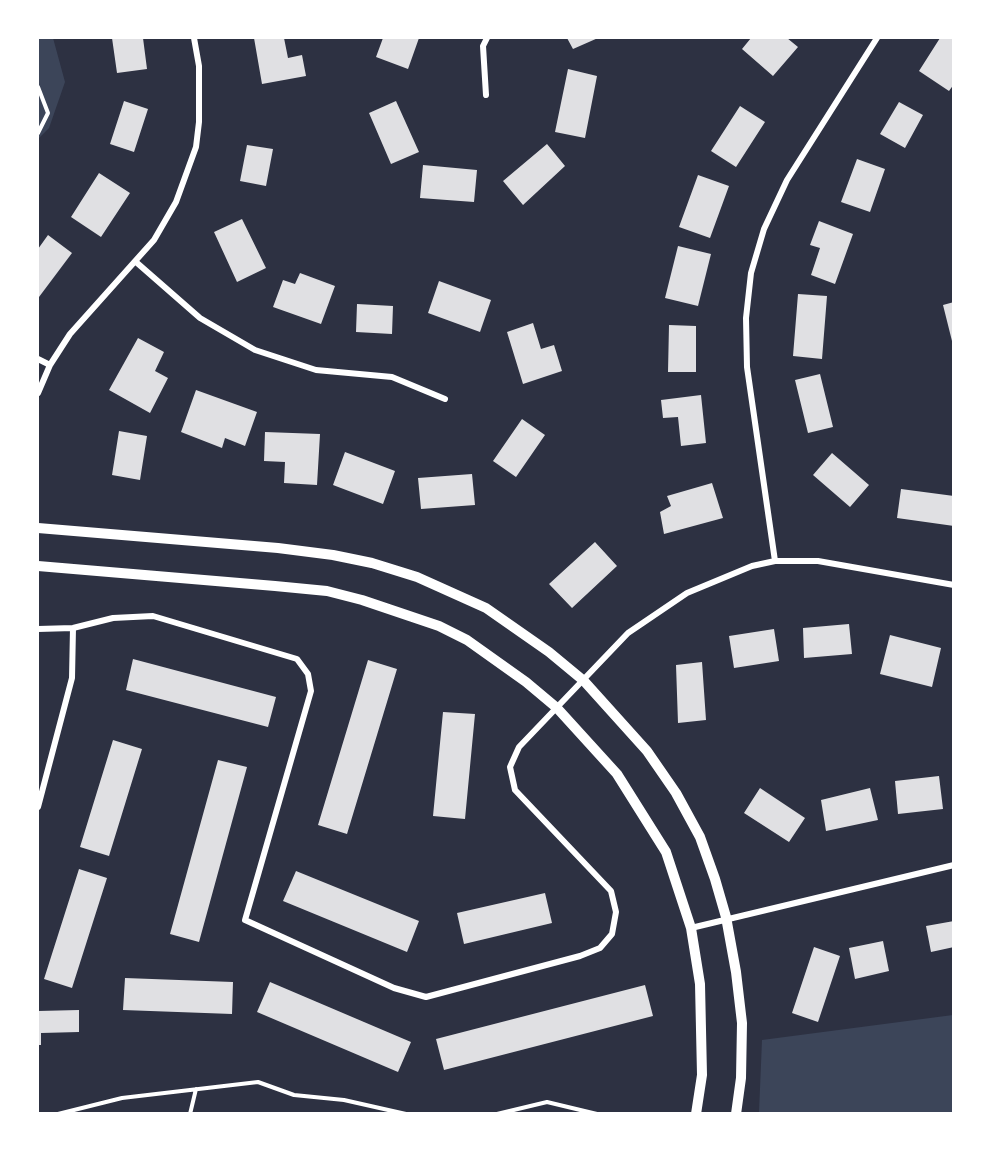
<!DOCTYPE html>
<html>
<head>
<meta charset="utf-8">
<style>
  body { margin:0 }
  #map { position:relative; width:991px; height:1151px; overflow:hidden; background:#2d3142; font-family:Jost,sans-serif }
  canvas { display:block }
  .frame { position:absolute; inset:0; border:39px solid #fff; pointer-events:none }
</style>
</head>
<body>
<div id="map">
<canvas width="991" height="1151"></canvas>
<div class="frame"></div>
</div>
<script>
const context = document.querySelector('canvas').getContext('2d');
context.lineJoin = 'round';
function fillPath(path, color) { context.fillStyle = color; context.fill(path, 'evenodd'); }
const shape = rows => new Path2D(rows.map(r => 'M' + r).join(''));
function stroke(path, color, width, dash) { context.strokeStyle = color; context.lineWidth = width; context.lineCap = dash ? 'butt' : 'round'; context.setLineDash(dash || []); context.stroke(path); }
const green = shape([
  [38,38,53,38,65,82,49,128,38,139],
  [953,1015,953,1113,759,1113,762,1040]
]);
const building = shape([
  [112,38,143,38,147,69,117,73],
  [254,38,284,38,288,58,302,55,306,76,262,84],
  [383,38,419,38,408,69,376,57],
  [567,38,598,38,573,49],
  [751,38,787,38,798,47,773,76,742,49],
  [940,38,954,38,954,84,949,91,919,71],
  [568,69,597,76,585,138,555,132],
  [124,101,148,109,134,152,110,144],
  [396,101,419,152,391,164,369,113],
  [899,102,923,115,905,148,880,134],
  [740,106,765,122,736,167,711,151],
  [547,144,565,166,523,205,503,181],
  [247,145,273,149,266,186,240,181],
  [857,159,885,169,870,212,841,202],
  [423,165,477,170,474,202,420,198],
  [99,173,130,193,101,237,71,217],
  [698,175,729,186,710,238,679,227],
  [242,219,266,268,237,282,214,232],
  [819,221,853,234,835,284,811,275,820,248,810,245],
  [48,235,72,253,39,297,38,249],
  [678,246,711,254,698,306,665,298],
  [300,273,335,286,321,324,273,307,283,280,295,284],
  [439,281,491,300,480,332,428,313],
  [798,294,827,296,822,359,793,356],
  [954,302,954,345,953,345,943,305],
  [357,304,393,306,392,334,356,332],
  [533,323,541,349,554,345,562,371,523,384,507,332],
  [669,325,696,326,696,372,668,372],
  [138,338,164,352,155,371,168,378,150,413,109,390],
  [820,374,833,427,808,433,795,380],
  [196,390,257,412,245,446,225,438,222,448,181,432],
  [701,395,706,443,681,446,678,417,663,418,661,400],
  [522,419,545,435,516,477,493,461],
  [119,431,147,436,140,480,112,475],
  [265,432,320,434,317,485,284,483,285,462,264,461],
  [345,452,395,471,383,504,333,485],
  [832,453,869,485,850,507,813,475],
  [472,474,475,505,421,509,418,478],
  [712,483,723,518,664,534,660,512,671,506,667,496],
  [901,489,954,496,954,526,897,518],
  [595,542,617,566,572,608,549,584],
  [849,624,852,654,804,658,803,628],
  [774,629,779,661,734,668,729,636],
  [890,635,941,648,932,687,880,674],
  [133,659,276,697,268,727,126,690],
  [368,660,397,669,347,834,318,825],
  [702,662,706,720,678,723,676,665],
  [443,712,475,714,465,819,433,816],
  [113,740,142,749,109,856,80,847],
  [218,760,247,767,199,942,170,934],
  [939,776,943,809,898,814,895,781],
  [760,788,805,818,789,842,744,813],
  [870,788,878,820,826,831,821,800],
  [79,869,107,878,72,988,44,979],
  [296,871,419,921,407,952,283,901],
  [545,893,552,923,464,944,457,913],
  [954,921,954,947,931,952,926,926],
  [883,941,889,971,855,979,849,948],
  [814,947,840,956,818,1022,792,1013],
  [125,978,233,982,232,1014,123,1010],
  [270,982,411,1042,398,1072,257,1012],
  [645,985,653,1016,444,1070,436,1039],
  [79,1010,79,1032,41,1033,41,1045,38,1045,38,1011]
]);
const path = shape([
  [38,87,48,113,38,133],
  [58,1114,122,1098,258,1082,294,1095,344,1100,406,1114],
  [190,1114,196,1089],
  [497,1114,547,1102,597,1114]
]);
const minor = shape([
  [486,95,483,46,487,38],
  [136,262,200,318,255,350,316,370,392,377,445,399],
  [38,359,50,365],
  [38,393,50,365,70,334,154,240,176,202,196,147,199,122,199,66,194,38],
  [775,561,747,367,746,318,751,273,764,229,787,180,877,38],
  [38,629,73,628,113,618,153,616,297,659,308,674,311,691,245,920,394,988,426,997,580,956,600,948,612,934,616,912,611,891,515,790,510,767,519,747,628,633,687,593,752,566,775,561,818,561,954,585],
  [38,807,72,678,73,628],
  [691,928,954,865]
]);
const tertiary = shape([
  [38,528,278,548,333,555,372,563,417,577,486,608,549,652,584,681,647,751,676,793,700,837,715,879,726,917,736,972,742,1023,741,1078,736,1114],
  [38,566,275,586,327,591,362,600,439,626,467,640,526,682,557,708,617,774,666,852,691,928,700,984,702,1075,696,1114]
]);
fillPath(green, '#3c4559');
fillPath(building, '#e0e0e3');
stroke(path, '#fff', 4);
stroke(minor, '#fff', 6);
stroke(tertiary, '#fff', 10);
</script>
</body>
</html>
